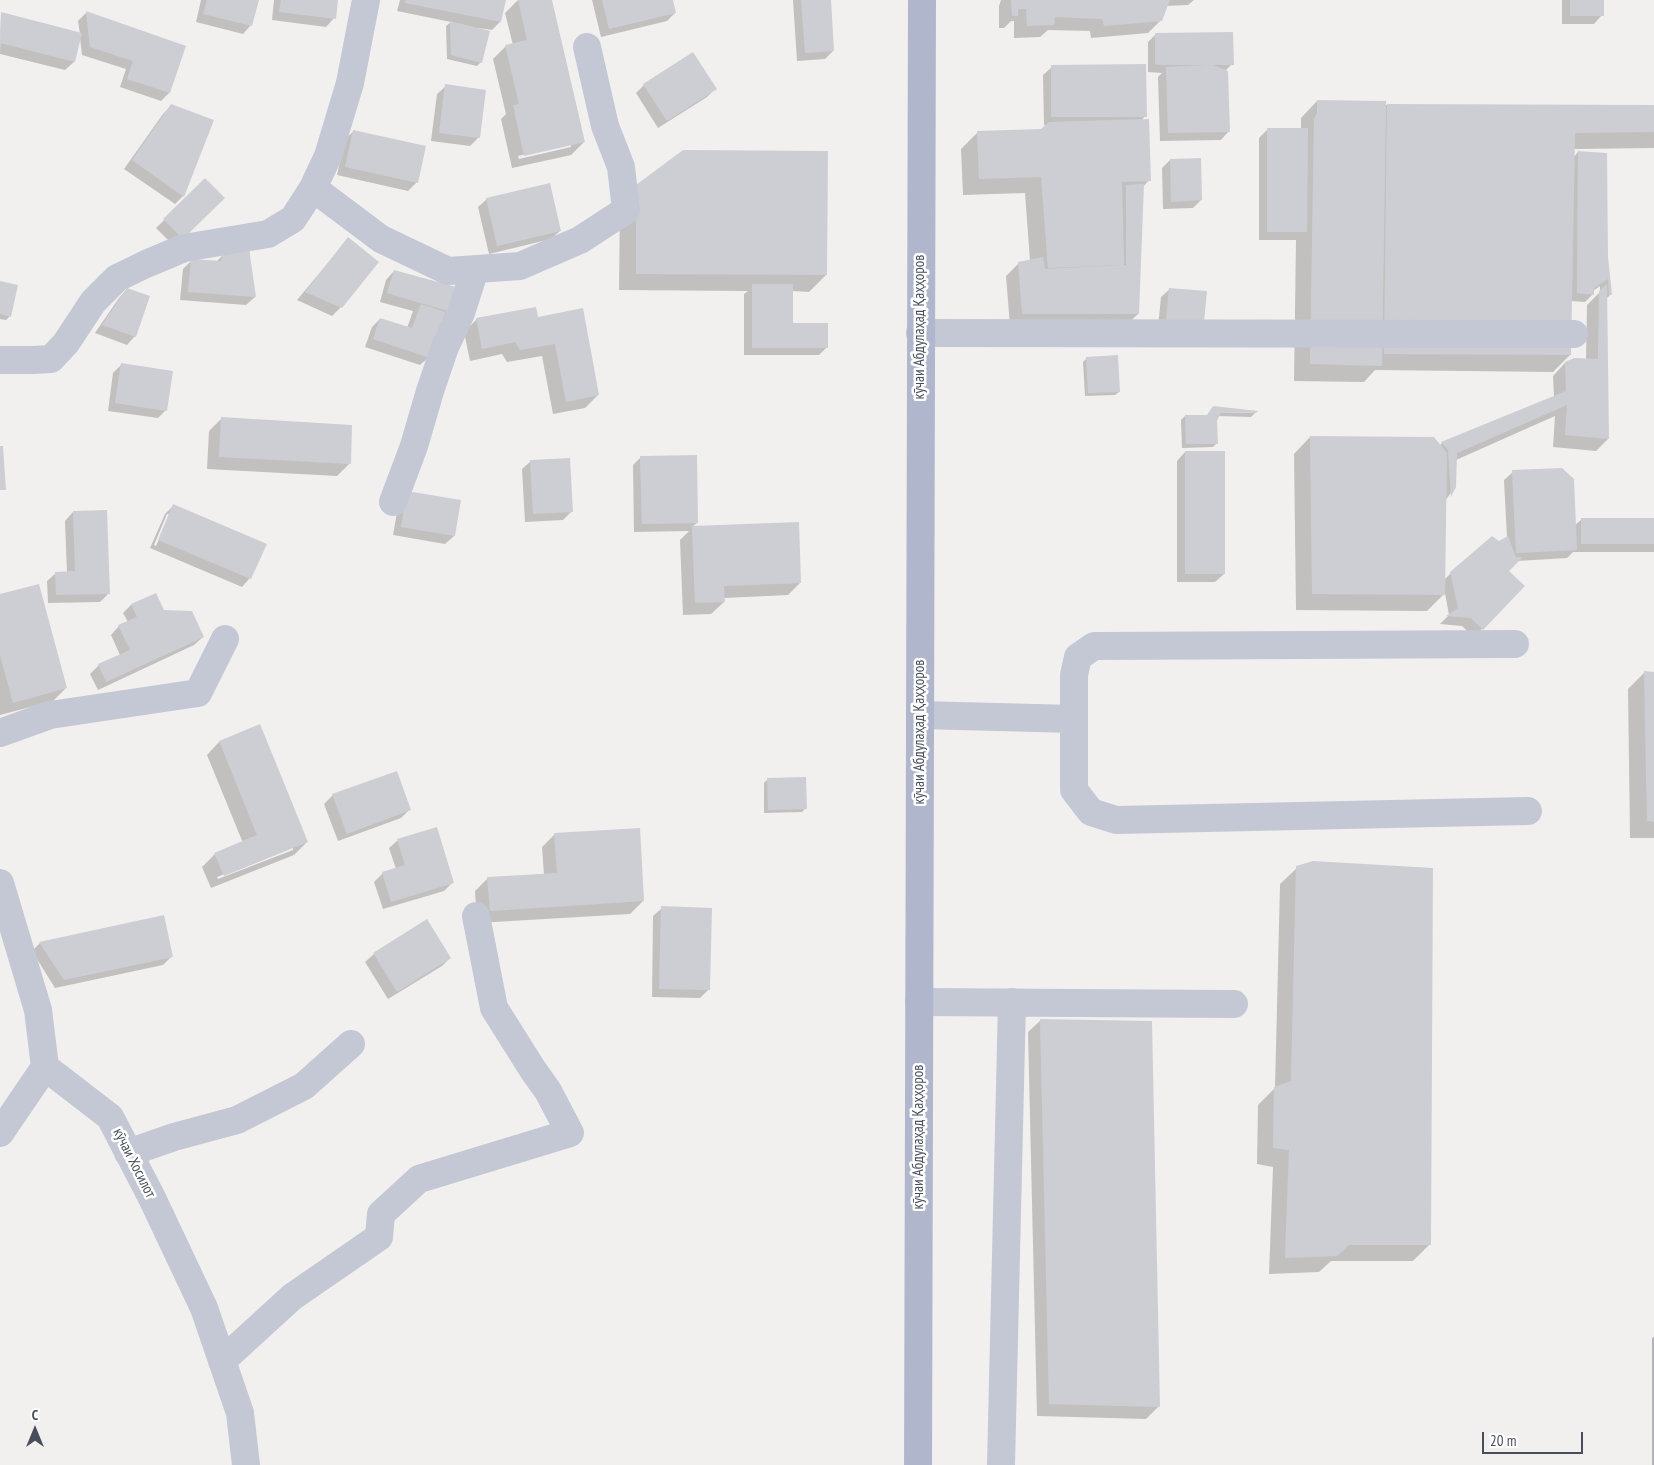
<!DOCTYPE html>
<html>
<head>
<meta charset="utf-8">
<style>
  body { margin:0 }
  #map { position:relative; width:1654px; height:1465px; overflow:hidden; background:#f2f0ef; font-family:"PT Sans Narrow",sans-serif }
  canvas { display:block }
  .north { position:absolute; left:10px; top:1405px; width:50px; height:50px; -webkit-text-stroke:4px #fff; paint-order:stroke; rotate:0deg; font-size:14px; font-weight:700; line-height:20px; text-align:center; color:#484e5c }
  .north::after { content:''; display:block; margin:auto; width:18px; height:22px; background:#484e5c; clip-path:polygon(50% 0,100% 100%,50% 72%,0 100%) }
  .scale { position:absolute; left:1482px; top:1432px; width:101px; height:22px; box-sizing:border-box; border:2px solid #484e5c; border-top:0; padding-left:6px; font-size:15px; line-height:18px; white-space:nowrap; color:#484e5c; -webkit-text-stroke:4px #fff; paint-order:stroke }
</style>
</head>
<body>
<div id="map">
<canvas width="1654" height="1465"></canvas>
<div class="north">С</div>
<div class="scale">20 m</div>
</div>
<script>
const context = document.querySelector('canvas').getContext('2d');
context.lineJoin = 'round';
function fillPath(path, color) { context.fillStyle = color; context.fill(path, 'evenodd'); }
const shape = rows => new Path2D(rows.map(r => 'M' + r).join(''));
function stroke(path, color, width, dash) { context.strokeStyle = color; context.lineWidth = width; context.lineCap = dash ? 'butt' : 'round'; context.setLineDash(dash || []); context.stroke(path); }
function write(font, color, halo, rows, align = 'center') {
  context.font = font + ' "PT Sans Narrow",sans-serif'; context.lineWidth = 5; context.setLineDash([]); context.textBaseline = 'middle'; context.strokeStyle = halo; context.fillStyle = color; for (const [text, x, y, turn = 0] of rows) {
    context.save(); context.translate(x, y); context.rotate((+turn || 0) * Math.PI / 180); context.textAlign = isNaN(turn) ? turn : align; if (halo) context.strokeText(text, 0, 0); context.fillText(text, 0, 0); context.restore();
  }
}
const shadow = shape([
  [201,0,258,0,251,25,243,34,196,22],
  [274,0,337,0,334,18,326,27,272,20],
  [400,0,504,0,500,22,492,30,478,28,481,62,477,66,447,59,446,26,451,22,397,11],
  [518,0,551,0,584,142,571,155,512,168,501,119,506,114,493,59,506,46,513,45,505,13],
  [571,144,571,147,519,159,518,156],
  [592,0,672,0,675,13,667,21,601,37],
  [793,0,830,0,833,51,825,59,797,61],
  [1001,0,1194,0,1188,5,1166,6,1161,20,1148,33,1091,38,1090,31,1048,30,1040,37,1014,38,1014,21,1011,21,1004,28,999,28,999,6],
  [1562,0,1602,0,1602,15,1594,24,1562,24],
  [86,13,185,46,169,93,161,101,120,87,126,69,82,55,80,38,74,62,65,70,0,54,1,14,80,34,78,21],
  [1156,34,1232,64,1225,71,1229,131,1221,140,1160,141,1158,77,1162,73,1148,72,1148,42],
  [1052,67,1145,116,1141,121,1149,180,1143,187,1138,314,1125,326,1010,326,1006,276,1018,264,1030,261,1025,193,963,195,961,149,978,132,1042,130,1048,125,1044,125,1043,75],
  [644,85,715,89,707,97,658,128,636,93],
  [446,86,479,137,470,146,431,141,437,94],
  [1317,101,1385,105,1654,106,1654,148,1574,149,1574,157,1578,152,1606,257,1611,294,1606,299,1608,439,1596,451,1553,447,1555,416,1456,460,1455,487,1445,501,1444,580,1451,573,1507,538,1504,480,1513,472,1574,526,1582,519,1654,519,1654,552,1573,552,1567,558,1517,561,1507,571,1482,629,1474,637,1462,626,1440,624,1449,615,1445,593,1427,611,1296,610,1294,454,1310,437,1439,446,1442,443,1554,397,1553,376,1565,363,1586,360,1587,305,1600,292,1600,286,1593,291,1593,294,1585,302,1571,301,1570,355,1553,372,1375,370,1364,382,1294,381,1296,240,1259,240,1259,138,1267,130,1301,130,1301,118],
  [171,106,183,196,175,204,124,169,163,114],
  [354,131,417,182,408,191,337,175,345,139],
  [1170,160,1201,200,1193,208,1163,209,1162,168],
  [205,180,174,246,156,228],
  [487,199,560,231,551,239,489,254,478,207],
  [620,203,826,275,809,292,792,291,792,325,827,347,819,355,744,355,744,294,748,291,619,290],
  [348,239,341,307,332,316,297,300],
  [248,250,255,297,246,305,180,300,183,269,192,260,216,262,225,253],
  [394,271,459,289,444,320,441,319,429,357,420,365,365,347,372,327,380,319,407,328,413,311,380,302,386,280],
  [0,282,10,316,6,320,0,319],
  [127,289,135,336,127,345,95,333,119,298],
  [1170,289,1202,332,1157,337,1161,297],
  [537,318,598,395,585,408,553,414,542,356,507,362,502,354,470,361,464,332,477,319],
  [1087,358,1119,392,1115,395,1085,396,1083,362],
  [121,365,166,410,158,418,108,411,113,373],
  [1210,412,1255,413,1251,417,1218,416,1216,421,1217,443,1213,447,1182,448,1181,420,1185,416,1207,416],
  [221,419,349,464,337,476,207,469,209,431],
  [1185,452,1224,574,1215,582,1177,582,1177,461],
  [641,457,697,523,692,527,800,583,788,595,724,598,724,602,711,614,683,615,680,540,689,531,634,532,633,465],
  [531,461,571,512,563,520,525,522,522,469],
  [399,501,454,536,445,544,393,535],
  [173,506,250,578,242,587,150,548,165,514],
  [167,514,170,514,156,546,154,545],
  [73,512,109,593,100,602,48,603,47,581,56,573,67,573,65,521],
  [156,594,164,611,203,637,194,645,98,690,90,674,99,665,120,655,111,635,119,626,128,622,123,613,131,605],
  [0,595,66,688,53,701,0,715],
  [1644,673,1654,673,1654,838,1630,838,1628,689],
  [260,726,307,842,294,855,211,888,202,867,215,854,243,843,207,755,219,742],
  [293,847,293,850,218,879,217,877],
  [768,779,806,808,802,812,764,813,764,783],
  [333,795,410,809,401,818,338,841,324,804],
  [555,834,643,901,630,914,477,923,475,891,488,878,544,875,542,847],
  [398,840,452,883,444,891,383,909,374,882,383,873,396,869,389,848],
  [1297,868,1429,1245,1413,1261,1331,1261,1319,1272,1269,1274,1273,1167,1257,1164,1258,1105,1275,1088,1280,884],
  [662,908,709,989,700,998,652,997,653,916],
  [427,921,450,958,442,966,388,999,365,962,374,954],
  [40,943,172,956,163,965,55,988,32,951],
  [1041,1020,1159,1406,1146,1419,1037,1416,1028,1032]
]);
const building = shape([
  [207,0,259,0,252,26,203,14],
  [281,0,338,0,336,19,279,12],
  [406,0,506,0,501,22,405,3],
  [518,0,552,0,585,142,524,156,513,105,519,104,505,45,527,40],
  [602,0,673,0,676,13,609,29],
  [801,0,831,0,834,51,805,53],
  [1011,0,1170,0,1162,21,1104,26,1102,19,1055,17,1054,25,1027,26,1026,9,1018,9,1018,16,1012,16],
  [1570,0,1604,0,1604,16,1570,16],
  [86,11,186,46,170,93,127,79,133,61,90,47],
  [1,12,82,33,75,62,0,43],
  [450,21,490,31,482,63,451,55],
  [1233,32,1234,65,1213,65,1228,71,1230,132,1168,133,1166,67,1207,65,1159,65,1155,64,1155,33],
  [693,52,717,89,667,121,643,84],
  [1146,64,1147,117,1051,117,1051,65],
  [445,84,486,90,480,138,439,133],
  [1317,100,1386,101,1382,366,1310,364,1314,119,1317,113],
  [171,104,214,120,184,197,132,160],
  [1387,104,1654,105,1654,132,1575,133,1571,355,1384,354],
  [1149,119,1151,181,1122,182,1124,265,1126,265,1126,185,1144,184,1139,314,1022,314,1018,262,1043,257,1045,269,1121,265,1048,268,1041,177,979,179,977,131,1041,129,1049,122],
  [1267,128,1308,128,1307,232,1267,232],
  [353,130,426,146,418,183,345,167],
  [683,150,828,151,827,275,636,274,636,185],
  [1578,151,1607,153,1608,257,1612,295,1609,295,1608,279,1594,288,1594,295,1577,293],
  [1201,158,1202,200,1171,202,1170,159],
  [205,178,225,198,183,239,163,219],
  [550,183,561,231,497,246,486,198],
  [348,237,379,262,342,308,305,292],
  [249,248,256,297,188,292,191,259,221,261,224,252],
  [394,270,460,288,454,313,387,293],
  [0,281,18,285,11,317,0,314],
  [752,284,793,284,793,323,828,323,828,348,752,348],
  [1607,284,1609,439,1565,435,1567,405,1457,453,1456,487,1451,497,1448,450,1441,442,1566,391,1565,362,1574,358,1598,359,1599,291],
  [127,288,150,296,136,337,102,325],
  [1169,288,1207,291,1203,332,1165,329],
  [421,304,445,312,430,358,373,339,380,318,412,328],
  [536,307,538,317,583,308,599,395,566,402,555,344,520,350,515,342,482,349,476,318],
  [1118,355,1120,392,1088,393,1086,357],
  [121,363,173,371,167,411,115,403],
  [1213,406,1258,411,1256,413,1221,412,1217,421,1218,444,1186,444,1185,415,1207,415],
  [221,417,352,425,351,464,219,457],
  [1310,436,1434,437,1447,453,1445,595,1312,594],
  [0,446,3,446,6,490,0,490],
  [1185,451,1225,451,1225,574,1185,574],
  [697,455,698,523,642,524,640,456],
  [570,458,573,512,533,514,530,460],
  [1562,468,1574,479,1577,550,1516,553,1512,470],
  [407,491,461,500,455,536,401,527],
  [173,504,267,544,251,579,158,540],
  [107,510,110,594,56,595,55,572,75,571,73,511],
  [1581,518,1654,518,1654,544,1581,544],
  [799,522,801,583,724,586,725,602,695,603,692,526],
  [1492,536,1499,541,1508,536,1516,557,1523,557,1509,571,1525,586,1483,630,1471,618,1446,616,1458,608,1450,572],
  [39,584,67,688,13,703,0,655,0,594],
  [156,593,164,610,192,611,204,637,106,682,98,664,130,650,118,625,137,617,131,604],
  [1644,671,1654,672,1654,822,1647,821],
  [260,724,308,842,224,876,214,853,257,835,219,741],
  [397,771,411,810,347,834,332,794],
  [806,777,807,809,768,810,767,778],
  [437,827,454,883,391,902,382,872,405,865,397,839],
  [640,828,644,901,490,911,487,877,557,873,554,833],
  [1313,861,1433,868,1431,1245,1349,1245,1337,1256,1285,1258,1289,1150,1273,1148,1274,1087,1291,1081,1296,866],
  [661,906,712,908,710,990,659,989],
  [164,915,173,957,64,980,39,942],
  [427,919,451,958,397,992,373,953],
  [1040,1019,1152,1021,1160,1407,1049,1404]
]);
const minor = shape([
  [313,188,381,239,448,271,520,266,580,240,626,210,621,167,605,126,587,47],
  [920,333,1574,334],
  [0,360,33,360,51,359,66,343,93,302,117,278,146,264,184,248,268,234,293,219,313,188,328,156,350,83,366,0],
  [393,502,414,446,430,391,445,347,461,313,475,269],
  [1515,644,1094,646,1078,657,1074,675,1074,790,1091,812,1116,820,1528,811],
  [920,715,1074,719],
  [0,733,50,715,198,693,225,639],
  [0,883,38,1010,45,1067,110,1117,152,1198,204,1308,240,1413,246,1465],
  [919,1002,1234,1004],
  [0,1133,45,1067],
  [128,1153,174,1137,237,1120,304,1086,351,1044],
  [222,1361,292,1297,379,1237,381,1214,419,1179,570,1133,548,1091,533,1070,494,1008,476,916],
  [1001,1465,1012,1002]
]);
const major = shape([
  [918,1465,922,0]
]);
const rail = shape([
  [1654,1465,1654,1339]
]);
const streetNames = [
  ["кӯчаи Абдулаҳад Қаҳҳоров",920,327,-90],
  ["кӯчаи Абдулаҳад Қаҳҳоров",920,732,-90],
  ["кӯчаи Абдулаҳад Қаҳҳоров",919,1137,-90],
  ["кӯчаи Хосилот",134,1163,63]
];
fillPath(shadow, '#0003');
fillPath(building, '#cdced4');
stroke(minor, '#c4c8d4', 28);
stroke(major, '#b0b7cd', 28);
stroke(rail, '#b2b3ba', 4);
write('15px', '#484e5c', '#fff', streetNames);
</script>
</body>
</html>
